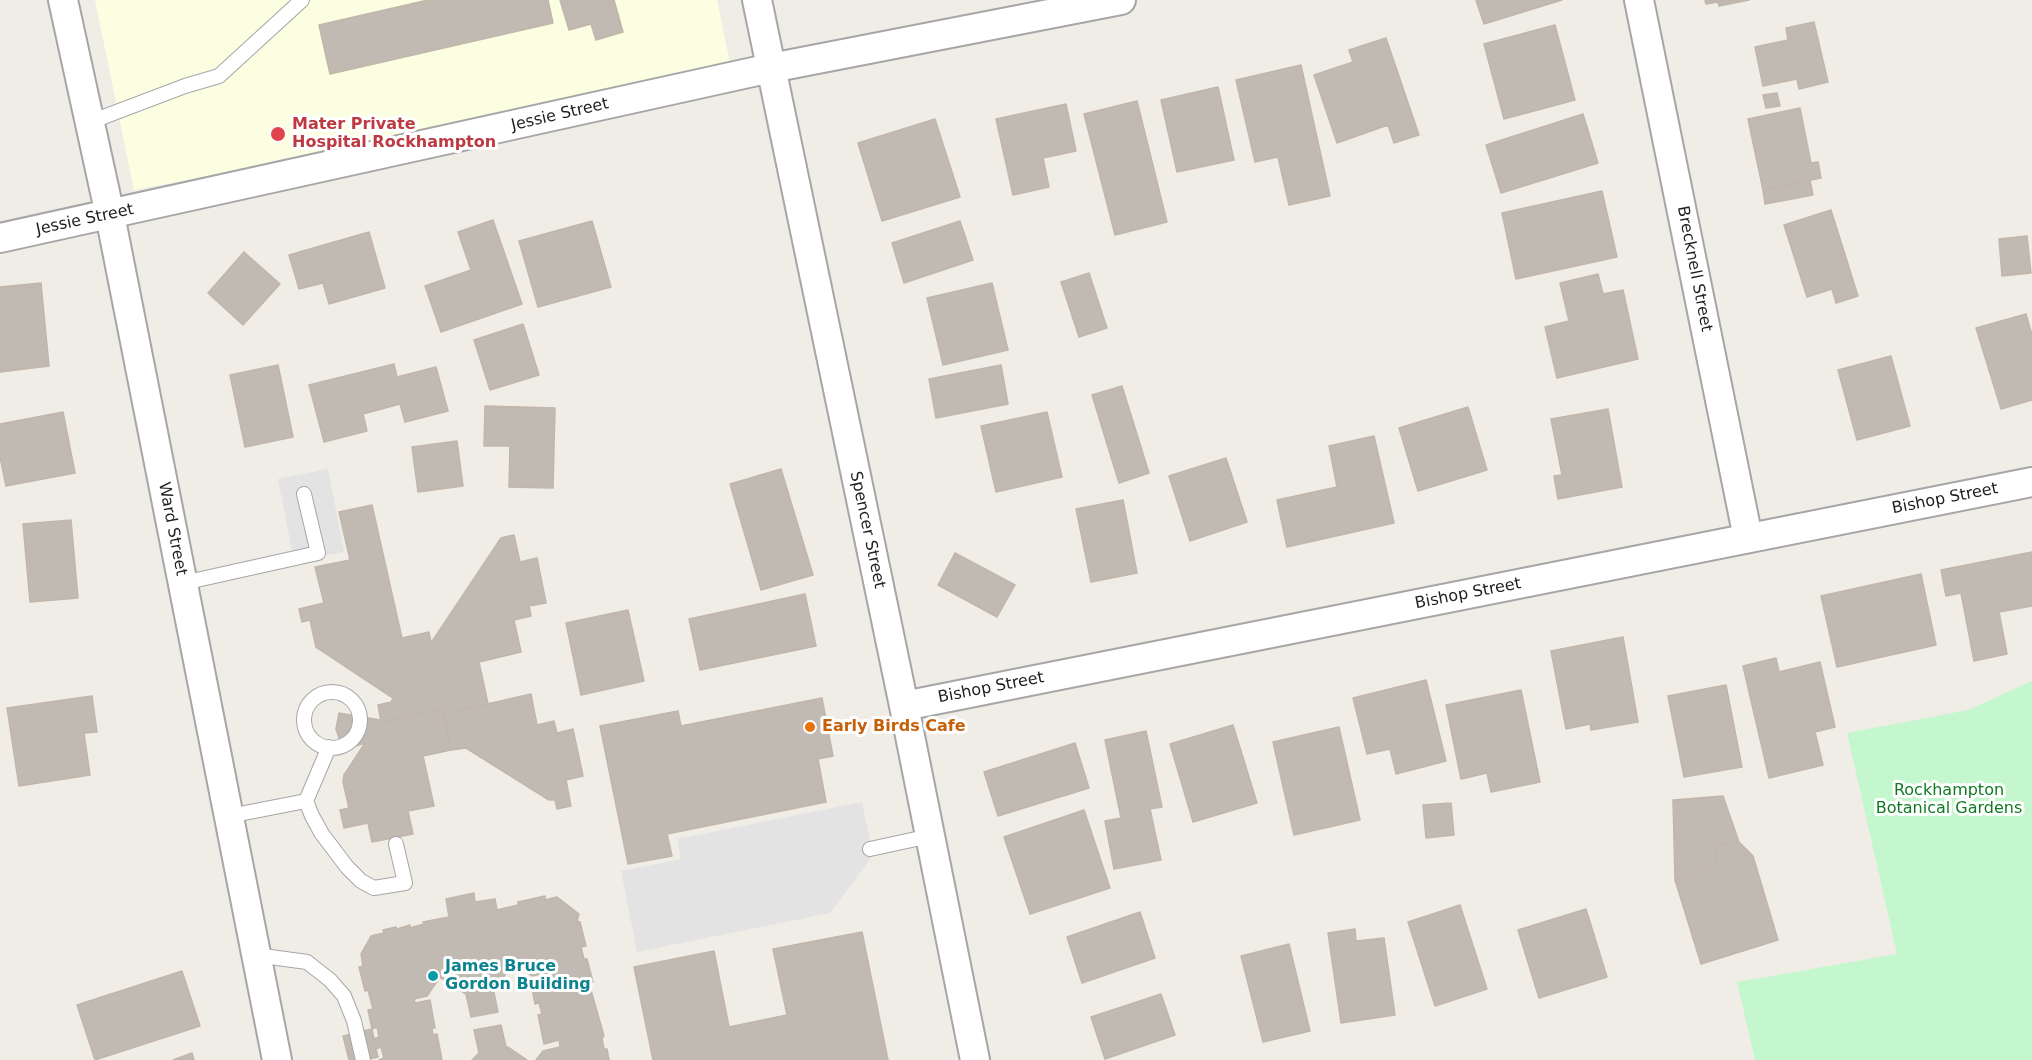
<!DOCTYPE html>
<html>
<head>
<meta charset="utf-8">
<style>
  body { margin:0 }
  canvas { display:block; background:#f0ede6 }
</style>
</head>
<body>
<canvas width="2032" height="1060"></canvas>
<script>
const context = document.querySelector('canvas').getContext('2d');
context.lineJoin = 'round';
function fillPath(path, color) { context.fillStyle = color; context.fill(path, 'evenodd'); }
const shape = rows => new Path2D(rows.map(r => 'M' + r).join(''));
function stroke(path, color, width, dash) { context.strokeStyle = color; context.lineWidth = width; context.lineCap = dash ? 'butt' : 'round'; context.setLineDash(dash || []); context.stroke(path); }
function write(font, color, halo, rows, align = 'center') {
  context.font = font + ' "DejaVu Sans",sans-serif'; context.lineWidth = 6; context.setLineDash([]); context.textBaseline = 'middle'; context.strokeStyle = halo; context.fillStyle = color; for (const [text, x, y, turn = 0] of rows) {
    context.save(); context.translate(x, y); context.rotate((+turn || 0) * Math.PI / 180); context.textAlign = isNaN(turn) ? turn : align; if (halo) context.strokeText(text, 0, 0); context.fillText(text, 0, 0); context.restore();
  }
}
const education = shape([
  [95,0,717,0,733,78,134,190]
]);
const park = shape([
  [2032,681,2032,1060,1755,1060,1737,982,1897,954,1847,733,1968,710]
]);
const parking = shape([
  [328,469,344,552,294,561,278,479],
  [862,802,873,855,830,913,637,952,621,871,681,859,677,839]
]);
const building = shape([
  [428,0,548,0,553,23,330,74,319,25,428,0],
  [560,0,614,0,623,32,596,40,591,24,569,30,560,0],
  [1476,0,1562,0,1484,24,1476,0],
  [1705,0,1749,0,1719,6,1718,2,1706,4,1705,0],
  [1814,22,1828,82,1799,89,1797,79,1763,86,1755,47,1788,40,1786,28,1814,22],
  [1555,25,1575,100,1504,119,1484,44,1555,25],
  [1386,38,1419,135,1394,143,1388,125,1337,143,1314,75,1353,62,1349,50,1386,38],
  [1301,65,1330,196,1289,205,1278,157,1255,162,1236,80,1301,65],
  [1218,87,1234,160,1177,172,1161,100,1218,87],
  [1777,93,1780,106,1766,108,1763,95,1777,93],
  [1137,101,1167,222,1115,235,1084,114,1137,101],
  [1066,104,1076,151,1043,158,1049,187,1013,195,996,119,1066,104],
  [1800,108,1811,163,1818,162,1821,178,1763,190,1748,119,1800,108],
  [1583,114,1598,163,1501,193,1486,145,1583,114],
  [935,119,960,197,882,221,858,143,935,119],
  [1810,180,1813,195,1765,204,1763,190,1810,180],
  [1602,191,1617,257,1516,279,1502,213,1602,191],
  [1831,210,1858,296,1836,303,1832,289,1807,297,1784,225,1831,210],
  [493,220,522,304,441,332,425,286,471,270,458,232,493,220],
  [592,221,611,287,538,307,519,241,592,221],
  [960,221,973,260,904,283,892,243,960,221],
  [369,232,385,288,329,304,323,283,299,289,289,255,369,232],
  [2027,236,2031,273,2002,276,1999,239,2027,236],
  [244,252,280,284,243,325,208,293,244,252],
  [1089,273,1107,328,1079,337,1061,282,1089,273],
  [1598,274,1603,294,1623,290,1638,359,1557,378,1545,327,1569,321,1560,283,1598,274],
  [41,283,49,366,0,372,0,287,41,283],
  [992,283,1008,350,943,365,927,298,992,283],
  [2026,314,2032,335,2032,400,2001,409,1976,328,2026,314],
  [523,324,539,375,490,390,474,340,523,324],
  [1891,356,1910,426,1857,440,1838,370,1891,356],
  [394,364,397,377,436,367,448,411,405,422,400,404,363,414,367,431,324,442,309,385,394,364],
  [278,365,293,437,245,447,230,375,278,365],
  [1001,365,1008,404,936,418,929,379,1001,365],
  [1122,386,1149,473,1119,483,1092,395,1122,386],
  [485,406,555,408,553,488,509,487,510,446,484,446,485,406],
  [1468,407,1487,470,1418,491,1399,428,1468,407],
  [1608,409,1622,487,1558,499,1554,476,1562,475,1551,419,1608,409],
  [63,412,75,473,6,486,0,457,0,424,63,412],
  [1047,412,1062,477,996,492,981,426,1047,412],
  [1374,436,1394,523,1287,547,1277,500,1337,487,1329,446,1374,436],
  [457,441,463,486,418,492,412,447,457,441],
  [1226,458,1247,522,1190,541,1169,476,1226,458],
  [781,469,813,575,761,590,730,484,781,469],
  [1123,500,1137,573,1091,582,1076,509,1123,500],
  [372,505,402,638,429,632,431,643,501,538,514,535,520,562,537,558,546,603,529,606,531,616,514,620,521,652,479,662,488,704,444,714,442,709,381,722,378,705,391,702,393,698,316,647,310,620,302,622,299,609,324,603,315,567,350,560,339,512,372,505],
  [71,520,78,598,30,602,23,524,71,520],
  [2032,552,2032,606,1999,612,2007,654,1974,661,1961,593,1946,596,1941,570,2032,552],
  [955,553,1015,585,997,617,938,585,955,553],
  [1921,574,1936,645,1837,667,1821,596,1921,574],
  [805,594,816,646,700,670,689,619,805,594],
  [628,610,644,681,581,695,566,623,628,610],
  [1623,637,1638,722,1591,730,1590,724,1566,729,1551,651,1623,637],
  [1776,658,1779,672,1820,662,1835,727,1815,732,1823,765,1769,778,1743,666,1776,658],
  [1426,680,1446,761,1396,774,1390,749,1367,754,1353,698,1426,680],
  [1726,685,1742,767,1684,777,1668,696,1726,685],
  [1521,690,1540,782,1491,792,1487,773,1461,779,1446,705,1521,690],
  [531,694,537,725,554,721,557,733,573,729,583,776,566,780,571,806,557,809,555,800,549,800,466,748,451,750,444,714,531,694],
  [92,696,97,732,84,733,90,775,19,786,7,708,92,696],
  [822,698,833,756,818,759,826,802,667,834,672,856,628,864,600,726,678,711,681,726,822,698],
  [442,709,451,750,423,756,434,806,408,811,413,834,372,842,368,823,344,828,340,810,349,808,343,782,344,775,365,743,349,748,340,741,336,729,339,713,380,720,381,722,442,709],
  [1233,725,1257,803,1193,822,1170,744,1233,725],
  [1339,727,1360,820,1294,835,1273,742,1339,727],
  [1146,731,1162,807,1150,809,1161,860,1114,869,1105,821,1121,818,1105,740,1146,731],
  [1075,743,1089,788,998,816,984,772,1075,743],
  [1723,796,1739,842,1716,846,1714,868,1675,880,1673,800,1723,796],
  [1451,803,1454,835,1426,838,1423,805,1451,803],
  [1084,810,1110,888,1030,914,1004,837,1084,810],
  [1739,842,1753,856,1778,940,1701,964,1675,880,1714,868,1716,846,1739,842],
  [474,893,475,902,495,899,497,910,518,905,518,902,545,896,545,900,557,897,579,914,577,921,580,922,586,946,581,947,584,959,587,959,593,982,589,983,604,1036,602,1038,604,1049,607,1049,609,1060,536,1060,543,1051,560,1047,559,1040,544,1044,538,1015,542,1014,539,1003,535,1004,531,983,547,980,546,973,532,976,513,963,497,987,493,988,498,1012,471,1017,466,994,438,976,438,980,427,996,414,999,415,1003,430,1000,435,1028,432,1028,433,1035,437,1034,442,1060,379,1060,384,1058,381,1047,376,1049,378,1057,364,1060,349,1060,343,1036,372,1029,374,1039,379,1037,377,1027,372,1029,368,1010,373,1009,368,990,365,991,359,967,363,966,361,954,371,936,384,933,383,930,396,927,397,929,410,925,410,928,424,924,423,922,449,917,446,899,474,893],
  [1460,905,1487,989,1435,1006,1408,922,1460,905],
  [1586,909,1607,977,1539,998,1518,930,1586,909],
  [1140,912,1155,958,1082,983,1067,937,1140,912],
  [1355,929,1356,941,1384,938,1395,1015,1341,1023,1328,933,1355,929],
  [862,932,888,1060,653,1060,634,967,714,951,729,1027,787,1015,773,949,862,932],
  [1289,944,1310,1031,1263,1042,1241,956,1289,944],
  [182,971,200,1026,95,1060,77,1005,182,971],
  [1161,994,1175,1035,1105,1059,1091,1017,1161,994],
  [501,1025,506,1047,508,1047,527,1060,472,1060,479,1053,474,1030,501,1025],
  [192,1053,194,1060,173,1060,192,1053]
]);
const lane = shape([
  [90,122,185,86,219,76,302,0],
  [183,583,318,553,304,494],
  '304 720a28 28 0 1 1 56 0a28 28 0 1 1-56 0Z',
  [306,801,312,816,322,834,347,867,361,881,374,888,405,883,396,844],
  [229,816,306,801,329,747],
  [870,849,930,836],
  [256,955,307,962,330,980,344,996,354,1021,363,1060]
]);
const street = shape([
  [63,0,110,215,277,1060],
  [757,0,904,706,975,1060],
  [1639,0,1748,538],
  [0,238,771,68,1121,0],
  [904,706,2032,482]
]);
const markers = [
  [278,134,8,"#e0444e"],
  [810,727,6,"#e8710a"],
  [433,976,6,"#0f9aa8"]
];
const streetNames = [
  ["Jessie Street",560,115,-13],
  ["Jessie Street",85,220,-12],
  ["Brecknell Street",1694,269,79],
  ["Bishop Street",1945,499,-11],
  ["Ward Street",172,529,79],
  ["Spencer Street",867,530,78],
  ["Bishop Street",1468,594,-11],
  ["Bishop Street",991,688,-11]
];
const healthNames = [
  ["Mater Private",292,125],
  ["Hospital Rockhampton",292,143]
];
const foodNames = [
  ["Early Birds Cafe",822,727]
];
const parkNames = [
  ["Rockhampton",1949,791],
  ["Botanical Gardens",1949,809]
];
const cultureNames = [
  ["James Bruce",445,967],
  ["Gordon Building",445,985]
];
fillPath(education, '#fbfee1');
fillPath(park, '#c5f7ce');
fillPath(parking, '#e3e3e3');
fillPath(building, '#c0bab3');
stroke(building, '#c1b6a9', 1.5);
stroke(lane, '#a6a6a6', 16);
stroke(street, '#a6a6a6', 32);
stroke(lane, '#fff', 14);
stroke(street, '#fff', 28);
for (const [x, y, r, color] of markers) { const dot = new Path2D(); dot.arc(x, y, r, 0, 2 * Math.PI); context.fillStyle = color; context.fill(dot); stroke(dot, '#fff', 2); }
write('16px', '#1f1f1f', '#fff', streetNames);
write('bold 16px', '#be3a42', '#fff', healthNames, 'left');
write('bold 16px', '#c56008', '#fff', foodNames, 'left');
write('16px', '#107a23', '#fff', parkNames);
write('bold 16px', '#0d838f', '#fff', cultureNames, 'left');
</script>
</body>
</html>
